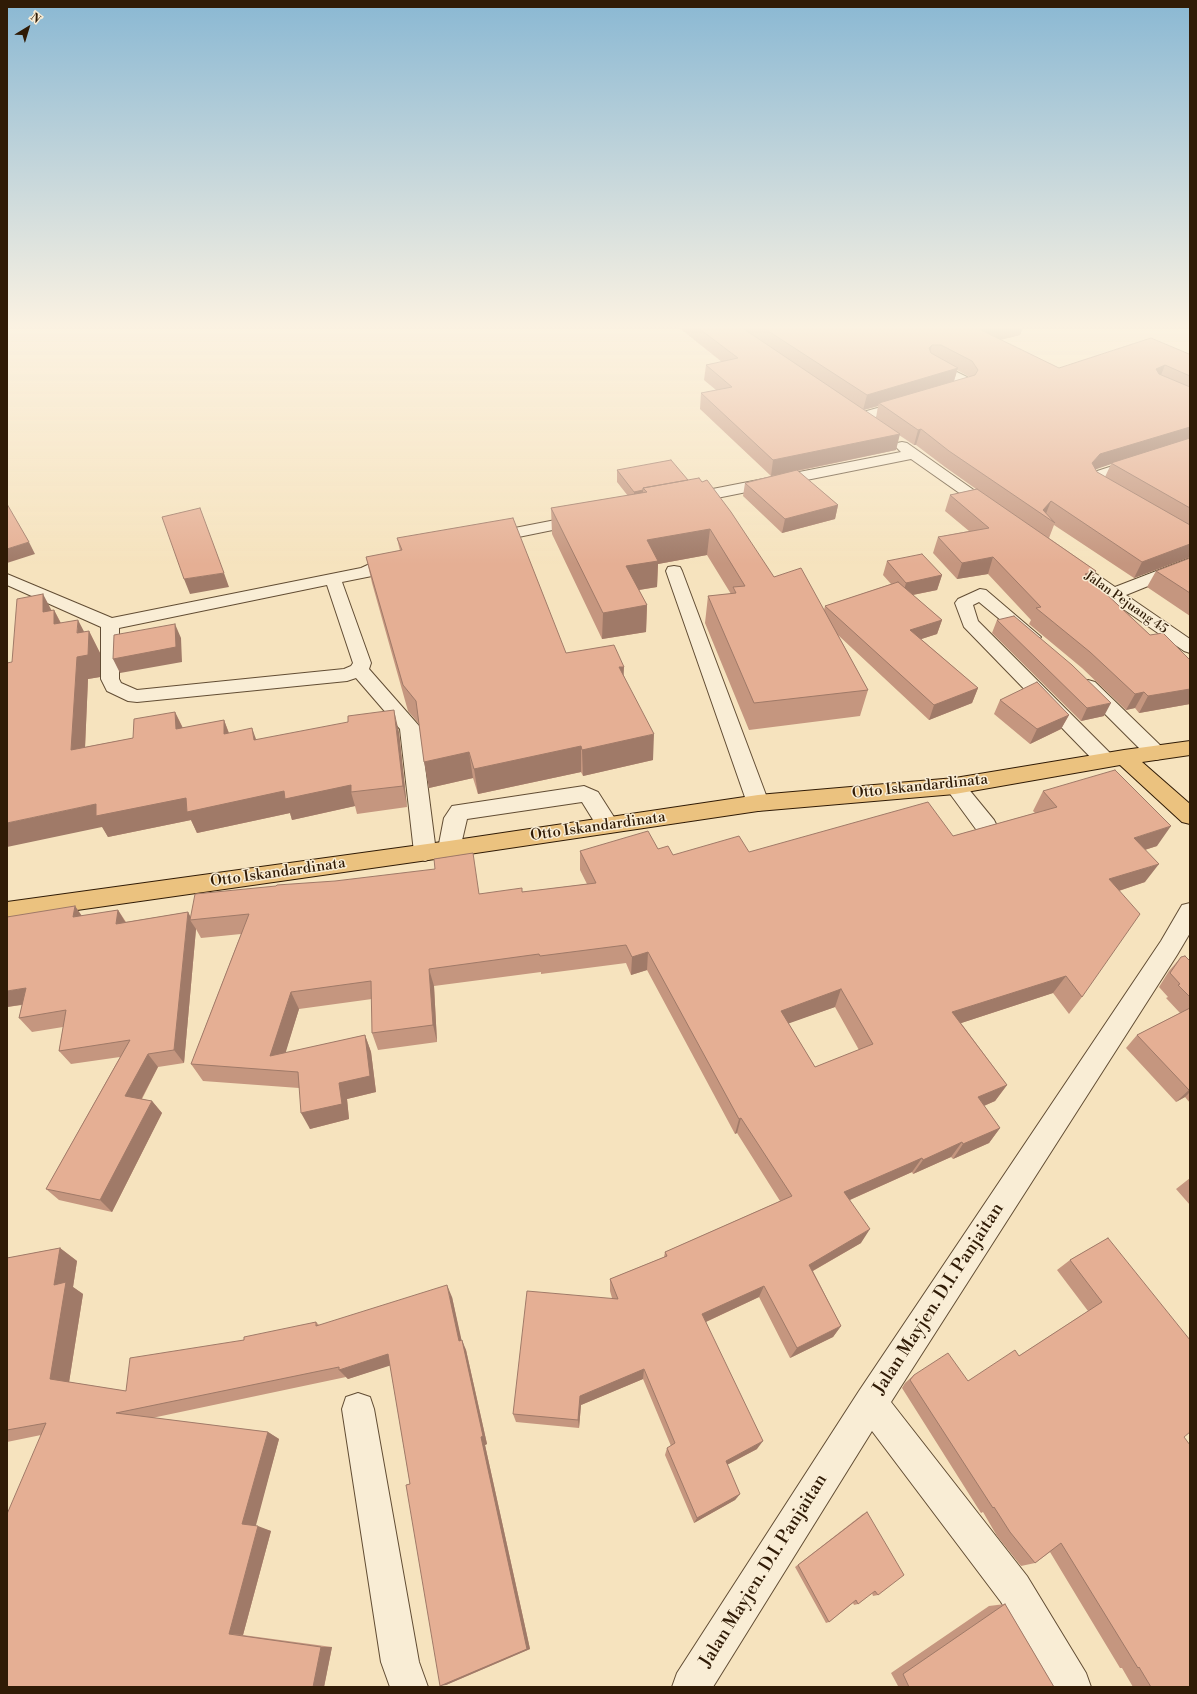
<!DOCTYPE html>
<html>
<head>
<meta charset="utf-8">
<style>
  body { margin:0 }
  #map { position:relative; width:1197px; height:1694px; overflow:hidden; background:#f6e3be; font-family:"Libre Bodoni",serif }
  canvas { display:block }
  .frame { position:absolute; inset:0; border:8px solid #301b06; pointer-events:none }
  .north { position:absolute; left:8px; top:8px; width:40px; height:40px; -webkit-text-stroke:3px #f9edd5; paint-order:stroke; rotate:38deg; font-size:11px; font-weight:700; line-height:16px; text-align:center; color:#301b06 }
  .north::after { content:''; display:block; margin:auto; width:14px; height:18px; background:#301b06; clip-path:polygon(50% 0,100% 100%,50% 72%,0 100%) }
</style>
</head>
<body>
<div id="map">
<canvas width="1197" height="1694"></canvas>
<div class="frame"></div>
<div class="north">N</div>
</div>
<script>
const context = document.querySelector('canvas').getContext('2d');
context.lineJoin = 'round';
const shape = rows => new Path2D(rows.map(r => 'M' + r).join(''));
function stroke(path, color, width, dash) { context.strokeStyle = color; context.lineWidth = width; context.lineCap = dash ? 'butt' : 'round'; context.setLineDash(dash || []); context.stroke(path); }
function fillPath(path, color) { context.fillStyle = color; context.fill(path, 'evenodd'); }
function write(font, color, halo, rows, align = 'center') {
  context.font = font + ' "Libre Bodoni",serif'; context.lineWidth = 3; context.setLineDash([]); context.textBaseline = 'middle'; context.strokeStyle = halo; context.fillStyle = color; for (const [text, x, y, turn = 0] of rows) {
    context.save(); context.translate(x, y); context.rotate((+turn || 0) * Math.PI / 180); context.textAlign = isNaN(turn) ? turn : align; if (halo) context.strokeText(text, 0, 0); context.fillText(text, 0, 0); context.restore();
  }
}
const minor = shape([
  [932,360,967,377,972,386,970,389,944,397,939,396,937,393,939,390,958,384,928,367,926,364,928,361,932,360],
  [906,400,911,401,913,404,911,407,861,421,856,420,854,417,856,414,906,400],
  [1190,441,1190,450,1101,479,1102,481,1116,489,1119,492,1116,495,1106,495,1091,487,1088,484,1087,479,1091,473,1190,441],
  [902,442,907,443,995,505,998,508,995,511,985,511,911,459,687,504,682,502,679,499,682,496,687,494,901,452,895,446,897,443,902,442],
  [581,515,587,517,589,520,587,523,489,543,483,541,481,538,483,535,489,533,581,515],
  [396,552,402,554,404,557,402,560,372,576,342,582,371,663,369,669,420,727,436,852,433,858,425,861,417,858,414,852,400,729,356,678,347,681,137,702,128,701,107,691,101,679,101,627,7,585,7,574,112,618,361,568,396,552],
  [327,585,353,663,351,666,344,669,137,690,121,683,119,679,119,628,327,585],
  [1067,557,1073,558,1115,587,1190,558,1190,569,1126,595,1190,639,1190,653,1184,651,1061,566,1059,562,1061,558,1067,557],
  [674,566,680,567,682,571,769,803,765,809,758,811,751,809,747,803,666,571,668,567,674,566],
  [980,589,986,590,1041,637,1038,641,1032,643,1026,641,979,602,973,605,978,621,1112,755,1115,760,1112,765,1105,767,1098,765,964,627,955,603,958,599,980,589],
  [1088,680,1095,682,1163,748,1166,753,1163,758,1156,760,1149,758,1081,690,1079,686,1081,682,1088,680],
  [955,778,962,781,994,820,997,826,994,832,986,834,978,832,948,791,945,786,948,781,955,778],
  [584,786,598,792,619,825,616,831,608,833,600,831,582,802,467,819,460,849,457,855,449,857,441,855,438,849,444,818,452,806,584,786],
  [1190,903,1190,933,1177,955,891,1402,1027,1576,1086,1673,1091,1687,1051,1687,1001,1602,872,1431,713,1687,672,1687,677,1673,859,1391,1161,941,1182,905,1190,903],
  [358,1393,370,1397,374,1409,419,1662,428,1687,390,1687,381,1662,342,1409,346,1397,358,1393]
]);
const major = shape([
  [1190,741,1190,755,1142,762,1190,804,1190,824,1182,822,1120,765,955,794,758,811,449,857,7,920,7,902,449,841,758,795,955,778,1124,750,1190,741]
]);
const wall = shape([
  [678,327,1025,327,1023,327,1020,335,1001,340,1059,368,1190,354,1190,557,1134,578,1054,525,1049,538,1096,571,1091,580,1150,635,1190,660,1190,704,1139,713,1135,708,1126,710,1082,668,1029,624,1031,620,988,574,957,579,933,553,938,537,969,531,945,511,950,495,976,489,945,467,916,445,914,445,899,435,896,450,798,471,838,505,835,519,782,533,743,496,745,483,771,476,700,409,701,393,716,390,704,380,706,365,722,362],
  [957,370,968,376,969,377,954,381],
  [878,406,876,418,864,410,875,407],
  [1111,464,1105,477,1097,472,1095,469],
  [617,470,688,480,774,577,824,610,825,606,891,584,883,575,887,561,942,575,937,590,913,595,942,620,937,634,921,639,978,688,972,703,929,720,838,635,868,690,860,716,749,730,705,623,708,596,731,594,707,555,658,564,657,587,639,590,647,605,646,632,602,639,552,534,551,508,628,496,617,482],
  [397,538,566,653,624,676,653,760,583,776,581,772,478,794,473,778,429,788,419,724,408,711,372,583,366,557,400,551],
  [1190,558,1190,616,1147,587,1156,571],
  [54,610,61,623,84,632,89,631,100,653,100,677,88,679,85,747,133,738,175,712,183,728,224,720,229,733,257,740,399,732,407,807,357,814,355,806,292,820,290,813,197,833,191,820,108,837,12,662,52,611],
  [997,620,1104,716,1081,721,992,633],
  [1000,700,1069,715,1061,729,1030,744,994,714],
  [1043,791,1157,846,1145,850,1145,882,1119,891,1082,997,1069,1014,1053,993,961,1023,1007,1085,995,1101,984,1106,1000,1128,989,1143,953,1159,951,1157,913,1174,912,1172,850,1200,861,1243,813,1271,841,1326,833,1337,790,1358,759,1297,706,1322,757,1449,727,1465,740,1494,735,1500,694,1523,665,1455,667,1448,671,1446,643,1379,581,1405,579,1428,516,1422,513,1414,612,1298,610,1291,610,1279,664,1257,665,1252,780,1201,737,1133,735,1134,647,970,631,975,626,963,541,974,541,972,434,986,437,1042,378,1050,372,1033,372,999,299,1009,285,1053,365,1035,371,1052,376,1092,347,1099,349,1119,310,1129,299,1088,203,1081,191,1064,241,934,201,938,196,929,184,1063,158,1067,142,1099,152,1101,162,1113,112,1212,59,1200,46,1189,120,1057,71,1064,59,1051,63,1027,32,1032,19,1018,22,1005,7,1007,75,906,82,916,118,910,126,922,188,912,191,918,479,894,522,892,587,884,580,870,580,851,658,849,673,855,749,852,953,836,1035,813,1033,811],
  [835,1007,859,1050,815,1067,788,1023],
  [1181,957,1190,961,1190,1103,1185,1097,1176,1102,1126,1048,1137,1035,1180,1013,1166,998,1168,997,1159,987,1169,971],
  [1190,1178,1190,1205,1176,1189],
  [1108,1238,1184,1437,1190,1687,1133,1687,1122,1668,1120,1668,1050,1552,1035,1563,1021,1566,997,1536,983,1512,981,1513,902,1388,905,1383,914,1375,968,1381,1019,1356,1088,1311,1057,1270,1070,1260],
  [60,1248,77,1261,73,1287,83,1294,69,1382,126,1391,244,1340,316,1322,319,1325,452,1297,461,1340,466,1350,487,1444,485,1445,530,1649,446,1685,410,1484,390,1365,348,1379,346,1377,152,1418,268,1432,279,1439,255,1526,271,1531,243,1635,332,1647,324,1687,7,1687,41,1435,7,1442,7,1258],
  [867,1512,878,1595,873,1596,872,1593,858,1604,854,1605,853,1603,829,1622,826,1623,795,1567,863,1514],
  [1005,1604,1054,1687,896,1687,898,1686,891,1673,989,1606]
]);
const shadedWall = shape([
  [997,327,1025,327,1023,327,1020,335,977,345,981,330],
  [932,345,928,360,929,348],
  [1165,365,1159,380,1156,369],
  [958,368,953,384,879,403,878,406,863,410,867,395],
  [1190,427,1190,440,1111,463,1111,464,1094,470,1092,463,1100,454],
  [921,429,916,445,914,445,918,430],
  [900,434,896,450,771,476,773,460],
  [643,490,643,502,634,503,634,492],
  [1051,501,1045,516,1043,510],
  [838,505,835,519,782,533,785,519],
  [710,529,707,555,658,564,657,587,626,592,626,566,647,540],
  [29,542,35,554,7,563,7,549],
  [1190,544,1190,557,1134,578,1142,562],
  [993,557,988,574,957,579,962,563],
  [1096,571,1088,587,1085,574],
  [224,573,229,587,190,594,184,579],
  [942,575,937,590,902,597,906,583],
  [43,594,54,615,54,610,65,632,65,646,43,612],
  [647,605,646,632,602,639,603,613],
  [78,620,89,641,89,631,100,653,100,677,88,679,84,771,71,750,77,657],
  [942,620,937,634,906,644,910,630],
  [175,624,181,638,182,662,120,673,113,659],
  [619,667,624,667,623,693],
  [978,688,972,703,929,720,934,705],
  [1190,689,1190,704,1139,713,1148,696],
  [1144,692,1135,708,1126,710,1135,694],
  [1111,703,1104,716,1081,721,1087,708],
  [394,710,399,732,407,807,403,786],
  [175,712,185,733,176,729],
  [1069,715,1061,729,1030,744,1037,729],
  [224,720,232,742,224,734],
  [252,728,260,750,254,740],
  [654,734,653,760,583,776,582,750],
  [581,746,581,772,478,794,474,769],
  [469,752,473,778,429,788,424,762],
  [351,785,351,792,355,806,292,820,290,813,197,833,191,820,108,837,102,827,7,847,7,823,96,804,284,791],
  [1171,826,1157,846,1121,857,1134,838],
  [1159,864,1145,882,1097,898,1109,879],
  [75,906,85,921,73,917],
  [118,910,127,925,116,924],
  [188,912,192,920,190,920,196,929,184,1063,174,1050],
  [648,952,647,970,631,975,632,957],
  [429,969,434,986,437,1042,433,1025],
  [1066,976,1053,993,943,1029,952,1012],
  [26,988,38,1002,7,1007,7,991],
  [841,989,835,1007,776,1028,781,1011],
  [291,992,299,1009,280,1071,270,1056],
  [365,1035,371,1052,376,1092,347,1099,349,1119,310,1129,301,1113,339,1083],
  [148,1054,158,1067,136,1109,125,1096],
  [1007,1085,995,1101,967,1113,978,1097],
  [1190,1089,1190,1092,1185,1097,1176,1102],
  [152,1101,162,1113,112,1212,100,1200],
  [741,1118,737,1133,735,1134,739,1119],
  [1000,1128,989,1143,953,1159,963,1144],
  [962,1142,951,1157,913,1174,923,1160],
  [922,1158,912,1172,836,1206,844,1192],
  [870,1229,861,1243,802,1277,809,1265],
  [60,1248,77,1261,73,1287,83,1294,68,1389,50,1379,54,1285],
  [447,1285,452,1297,464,1351,459,1341],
  [764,1286,759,1297,699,1325,702,1314],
  [841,1326,833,1337,790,1358,797,1348],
  [462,1340,466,1350,487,1444,485,1445,530,1649,446,1685,440,1686,481,1437],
  [388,1354,395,1364,348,1379,339,1370],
  [644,1369,643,1379,581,1405,579,1428,578,1420,580,1396],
  [268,1432,279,1439,255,1529,242,1524],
  [763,1441,757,1449,721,1468,726,1461],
  [740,1494,735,1500,694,1523,697,1518],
  [258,1526,271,1531,243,1635,229,1634],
  [321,1647,332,1647,324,1687,313,1687]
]);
const building = shape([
  [697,327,741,327,900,434,773,460,701,393,732,387,706,365,738,358,697,327],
  [762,327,997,327,981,330,1059,368,1151,338,1189,354,1190,354,1190,376,1165,365,1156,369,1159,374,1190,387,1190,427,1100,454,1092,463,1097,472,1190,525,1190,544,1142,562,1051,501,1043,510,1055,523,949,451,921,429,918,430,879,403,975,375,978,370,972,361,941,345,932,345,929,348,931,353,958,368,867,395,762,327],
  [1190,438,1190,508,1111,463,1190,438],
  [671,460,688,480,643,488,643,490,634,492,617,470,671,460],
  [797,470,838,505,785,519,745,483,797,470],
  [699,478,702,482,707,480,731,512,774,577,801,568,868,690,754,703,708,596,736,593,733,587,745,586,710,529,647,540,658,561,626,566,647,605,603,613,551,508,647,492,643,488,699,478],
  [977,489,1096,571,1085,574,1150,635,1163,633,1190,660,1190,689,1148,696,1144,692,1135,694,1090,652,1036,608,1041,607,993,557,962,563,938,537,989,528,950,495,977,489],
  [7,504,29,542,7,549,7,504],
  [200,508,224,573,184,579,162,517,200,508],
  [513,518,566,653,614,645,624,667,619,667,654,734,582,750,581,746,474,769,469,752,424,762,416,701,403,685,366,557,402,550,397,538,513,518],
  [922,554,942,575,906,583,887,561,922,554],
  [1190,558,1190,593,1156,571,1190,558],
  [898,582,942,620,910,630,978,688,934,705,825,606,898,582],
  [43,594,43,612,54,610,54,624,78,620,77,633,89,631,88,655,77,657,71,750,133,738,134,719,175,712,176,729,224,720,224,734,252,728,254,740,348,722,348,716,394,710,403,786,351,792,351,785,285,799,284,791,187,812,186,798,96,816,96,804,7,823,7,663,12,662,17,599,43,594],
  [1014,616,1072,665,1111,703,1087,708,997,620,1014,616],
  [175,624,176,647,113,659,114,635,175,624],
  [1037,682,1069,715,1037,729,1000,700,1037,682],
  [1115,770,1171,826,1134,838,1159,864,1109,879,1140,914,1082,997,1066,976,952,1012,1007,1085,978,1097,1000,1128,963,1144,962,1142,923,1160,922,1158,844,1192,870,1229,809,1265,841,1326,797,1348,764,1286,702,1314,763,1441,726,1461,740,1494,697,1518,667,1448,675,1443,644,1369,580,1396,578,1420,513,1414,527,1291,618,1299,610,1279,667,1256,665,1252,792,1196,741,1118,739,1119,648,952,632,957,626,945,540,956,539,954,429,969,433,1025,372,1033,371,981,291,992,270,1056,365,1035,370,1076,339,1083,342,1104,301,1113,298,1072,191,1064,249,914,190,920,195,894,276,886,277,885,335,881,435,869,434,859,473,853,479,894,522,888,522,892,596,883,580,851,648,831,658,849,668,846,673,855,739,836,749,852,928,802,953,836,1057,807,1043,791,1115,770],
  [841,989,873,1044,815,1067,781,1011,841,989],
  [75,906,73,917,118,910,116,924,188,912,174,1050,148,1054,125,1096,152,1101,100,1200,46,1189,130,1040,59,1051,66,1010,19,1018,26,988,7,991,7,917,75,906],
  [1185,956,1190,961,1190,997,1178,985,1180,984,1170,973,1181,957,1185,956],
  [1190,1008,1190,1089,1189,1090,1137,1035,1190,1008],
  [1108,1238,1190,1340,1190,1432,1184,1437,1190,1445,1190,1687,1151,1687,1139,1667,1138,1668,1061,1543,1035,1563,1010,1532,994,1507,993,1508,910,1380,914,1375,948,1353,968,1381,1015,1350,1019,1356,1102,1302,1070,1260,1108,1238],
  [60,1248,54,1285,66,1282,50,1379,126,1391,130,1358,244,1340,244,1337,316,1322,316,1326,447,1285,459,1341,462,1340,483,1436,481,1437,527,1649,440,1686,406,1485,410,1484,388,1354,339,1370,339,1367,116,1413,268,1432,242,1524,258,1526,229,1634,321,1647,313,1687,7,1687,7,1514,46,1423,7,1430,7,1258,60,1248],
  [867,1512,904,1575,878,1595,875,1591,858,1604,856,1600,829,1622,798,1565,867,1512],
  [1005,1604,1054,1687,909,1687,903,1674,1005,1604]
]);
const farStreetnames = [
  ["Jalan Pejuang 45",1126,603,35]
];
const streetNames = [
  ["Otto Iskandardinata",920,787,-6],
  ["Otto Iskandardinata",598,827,-8],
  ["Otto Iskandardinata",278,873,-8]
];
const nearStreetnames = [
  ["Jalan Mayjen. D.I. Panjaitan",939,1299,-57],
  ["Jalan Mayjen. D.I. Panjaitan",764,1571,-58]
];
stroke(minor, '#624d34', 2);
stroke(major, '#301b06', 2);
fillPath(minor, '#f9edd5');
fillPath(major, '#ebc27f');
fillPath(wall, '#c5967f');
fillPath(shadedWall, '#a07a68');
fillPath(building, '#e5af94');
stroke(building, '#a07a68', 1);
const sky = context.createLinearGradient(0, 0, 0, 564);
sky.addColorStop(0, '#8ab8d3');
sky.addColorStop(0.58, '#fbf2e2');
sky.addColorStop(1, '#fbf2e200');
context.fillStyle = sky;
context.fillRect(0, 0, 1197, 564);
write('13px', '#301b06', '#f9edd5', farStreetnames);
write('15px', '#301b06', '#f9edd5', streetNames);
write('18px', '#301b06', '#f9edd5', nearStreetnames);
</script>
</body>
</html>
